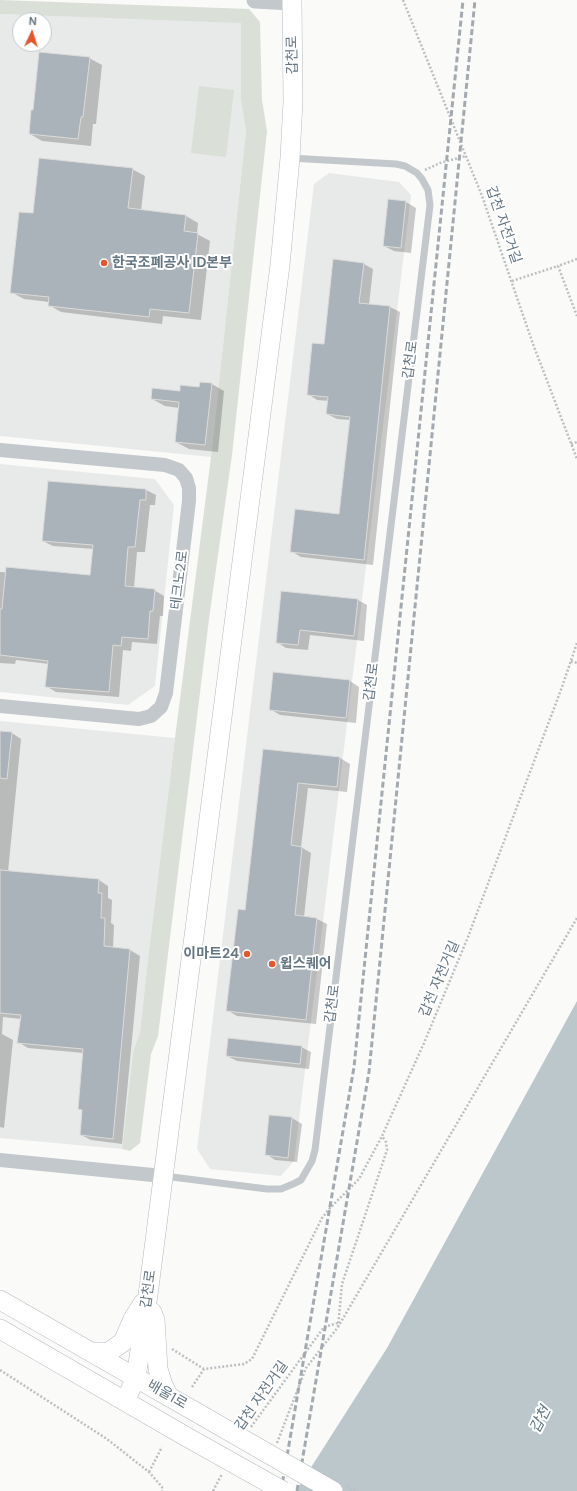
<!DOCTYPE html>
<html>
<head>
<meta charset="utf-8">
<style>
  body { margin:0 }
  #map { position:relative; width:577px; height:1491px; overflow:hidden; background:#fafaf8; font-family:"DM Sans",sans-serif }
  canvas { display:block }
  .north { position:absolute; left:12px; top:12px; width:40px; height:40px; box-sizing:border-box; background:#fff; border:1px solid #c1c8cd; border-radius:50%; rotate:4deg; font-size:11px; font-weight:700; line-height:16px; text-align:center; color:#657683 }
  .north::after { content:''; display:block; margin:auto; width:14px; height:18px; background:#e4572e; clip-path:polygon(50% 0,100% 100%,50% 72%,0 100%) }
</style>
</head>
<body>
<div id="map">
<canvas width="577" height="1491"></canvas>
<div class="north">N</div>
</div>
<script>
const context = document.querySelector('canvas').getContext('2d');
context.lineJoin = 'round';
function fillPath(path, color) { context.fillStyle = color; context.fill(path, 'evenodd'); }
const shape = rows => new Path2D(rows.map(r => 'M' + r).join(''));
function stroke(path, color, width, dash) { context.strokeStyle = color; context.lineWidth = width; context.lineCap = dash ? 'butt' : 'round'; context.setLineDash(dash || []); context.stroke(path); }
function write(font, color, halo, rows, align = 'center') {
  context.font = font + ' "DM Sans","Noto Sans KR",sans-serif'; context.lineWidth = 4; context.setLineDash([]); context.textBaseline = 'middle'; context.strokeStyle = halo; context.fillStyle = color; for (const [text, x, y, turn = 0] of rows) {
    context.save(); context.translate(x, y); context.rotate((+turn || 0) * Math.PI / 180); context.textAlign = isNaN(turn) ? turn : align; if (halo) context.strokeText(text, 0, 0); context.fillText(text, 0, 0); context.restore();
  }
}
const built = shape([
  [0,14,241,22,241,101,246,131,211,457,0,436],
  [20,20,44,20,44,44,20,44],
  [329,173,399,182,411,195,294,1161,281,1176,210,1169,197,1149,314,184],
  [0,464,155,479,174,505,155,686,128,705,0,692],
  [0,721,175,738,148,959,140,1032,133,1052,122,1149,0,1138]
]);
const green = shape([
  [0,0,249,9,260,22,262,100,267,131,232,455,209,619,158,1036,151,1054,140,1143,130,1151,122,1149,133,1052,140,1032,148,959,175,738,211,457,246,131,241,101,241,23,0,14],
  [199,86,234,90,226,157,191,153]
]);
const water = shape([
  [577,1001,577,1491,296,1491,387,1348]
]);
const shadow = shape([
  [89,58,102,65,96,124,93,124,91,146,42,141,30,134,34,111],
  [132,169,145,176,141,211,186,216,198,223,197,234,210,241,201,320,163,316,162,324,61,312,49,305,49,302,24,299,11,292,33,214],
  [389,200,406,202,416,208,411,253,394,251,384,246],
  [364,264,373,269,369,305,390,307,400,312,373,565,301,557,291,551,340,515,350,420,337,419,327,414,329,401,317,400,308,394,324,345],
  [212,384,224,391,218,452,189,449,176,442,179,408,165,406,152,399,200,388],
  [49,482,146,490,156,495,155,505,150,505,145,552,137,552,134,588,154,590,164,596,163,616,160,616,157,644,132,642,131,651,123,650,119,697,56,692,46,686,49,664,16,660,15,664,0,663,0,572,91,576,94,549,53,546,43,541],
  [282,592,358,600,367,605,364,641,310,635,308,650,286,648,277,642],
  [350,681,359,687,356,723,280,715,270,709],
  [0,732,12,733,21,739,8,872,99,880,108,886,108,898,112,900,111,923,114,925,113,948,130,950,140,956,122,1144,91,1140,81,1135,83,1111,79,1109,84,1053,28,1048,18,1042,21,1019,3,1017,2,1034,13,1040,4,1128,0,1127],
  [264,750,340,758,350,764,347,792,308,788,301,847,311,853,304,917,317,919,327,924,316,1024,237,1016,227,1010,246,911],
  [301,1047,311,1052,309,1069,237,1061,227,1056],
  [270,1116,292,1118,302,1124,297,1162,275,1160,266,1154]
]);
const building = shape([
  [39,52,90,57,83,117,81,117,78,139,29,134,31,110,33,110,39,52],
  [39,158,133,168,128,208,186,215,184,231,198,233,189,313,150,309,149,317,48,306,49,297,10,293,19,212,33,213,39,158],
  [388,199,406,201,401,248,383,246,388,199],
  [333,259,364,263,359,303,390,306,364,560,290,552,295,509,339,514,350,417,326,414,328,397,307,395,312,343,324,344,333,259],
  [200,382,212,383,205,445,175,442,179,402,151,399,152,388,180,391,180,385,199,387,200,382],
  [48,481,146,489,146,500,140,500,135,547,128,547,125,586,155,589,153,611,150,611,148,639,122,637,121,646,113,645,109,692,45,687,48,661,0,655,0,609,2,609,6,567,90,575,93,545,42,541,48,481],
  [281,591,358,599,354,636,300,630,298,645,276,643,281,591],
  [273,672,350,680,346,718,269,710,273,672],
  [0,731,12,732,7,779,0,778,0,731],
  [263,749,340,757,337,787,298,783,291,845,302,847,295,915,317,918,306,1020,226,1011,238,909,245,910,263,749],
  [0,870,99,879,98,893,102,893,101,918,105,918,104,946,130,949,113,1139,80,1135,82,1110,78,1109,83,1049,17,1043,21,1015,0,1013,0,870],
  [228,1038,302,1046,300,1064,226,1056,228,1038],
  [269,1115,292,1117,288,1158,265,1155,269,1115]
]);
const path = shape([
  [403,0,482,196,533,344,577,459],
  [425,170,440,163,466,156],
  [577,259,558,266,577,316],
  [512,281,558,266],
  [571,444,577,442],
  [571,661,577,663],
  [338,1327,342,1284,387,1150,386,1142,382,1136,424,1043,468,937,562,687,577,643],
  [172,1349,204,1369],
  [0,1370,107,1439,149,1472,162,1487,162,1491],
  [192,1387,204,1369,244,1364,252,1359,322,1218,330,1208,359,1179,382,1136],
  [251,1427,324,1327,338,1323],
  [277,1443,306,1368,338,1327,577,918],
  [149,1472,162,1447],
  [213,1491,222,1474]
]);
const service = shape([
  [164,1176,267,1189,281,1189,293,1184,301,1180,312,1161,315,1150,430,205,428,190,422,179,417,173,405,166,396,164,290,158]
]);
const minor = shape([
  [0,450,165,465,179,470,186,478,189,488,189,501,166,693,161,707,151,716,139,719,0,706],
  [0,1160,163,1176]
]);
const tertiary = shape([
  [255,0,292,2]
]);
const secondary = shape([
  [0,1300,201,1415],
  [152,1312,155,1320,158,1369,163,1385,169,1397],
  [0,1329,185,1436],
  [92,1352,109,1352,123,1342,133,1319,143,1303],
  [125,1401,136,1378,148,1295,280,265,290,158,293,102,292,0]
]);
const rail = shape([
  [281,1491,354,1067,463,0],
  [297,1491,369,1072,475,0]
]);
const pathBridge = shape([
  [347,1486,355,1491]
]);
const secondaryBridge = shape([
  [201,1415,333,1491],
  [185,1436,283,1491]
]);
const markers = [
  [104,263,4,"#e4572e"],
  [247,954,4,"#e4572e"],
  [272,964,4,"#e4572e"]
];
const streetNames = [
  ["갑천로",293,55,-91],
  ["갑천 자전거길",503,225,71],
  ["갑천로",411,360,-83],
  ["테크노2로",180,580,-83],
  ["갑천로",372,682,-83],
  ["갑천 자전거길",440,979,-67],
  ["갑천로",333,1004,-83],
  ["갑천로",149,1289,-82],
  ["배울1로",167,1395,30],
  ["갑천 자전거길",262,1396,-55]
];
const poiNames = [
  ["한국조폐공사 ID본부",112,263],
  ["이마트24",239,954,"right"],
  ["윕스퀘어",280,964]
];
const waterNames = [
  ["갑천",541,1420,-63]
];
fillPath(built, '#e8e9e9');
fillPath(green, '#dadfd7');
fillPath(water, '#bbc7cb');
fillPath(shadow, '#0003');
fillPath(building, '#aab3b9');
stroke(building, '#dcdcda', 1);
stroke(secondary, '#b3babf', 20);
stroke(path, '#bbbfc2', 2.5, [2, 2]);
stroke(service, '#c3c8cc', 7);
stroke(minor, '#c3c8cc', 14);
stroke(tertiary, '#c3c8cc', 17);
stroke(secondary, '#fff', 19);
stroke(rail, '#a2aab0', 3, [6, 3]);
stroke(secondaryBridge, '#b3babf', 20, []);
stroke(pathBridge, '#bbbfc2', 2.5, [2, 2]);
stroke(secondaryBridge, '#fff', 19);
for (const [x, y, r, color] of markers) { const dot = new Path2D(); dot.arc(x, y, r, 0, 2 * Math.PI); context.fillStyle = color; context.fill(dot); stroke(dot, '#fff', 1.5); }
write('14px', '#657683', '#fff', streetNames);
write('bold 14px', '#657683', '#fff', poiNames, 'left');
write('italic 15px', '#60757c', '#fff', waterNames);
</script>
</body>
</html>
